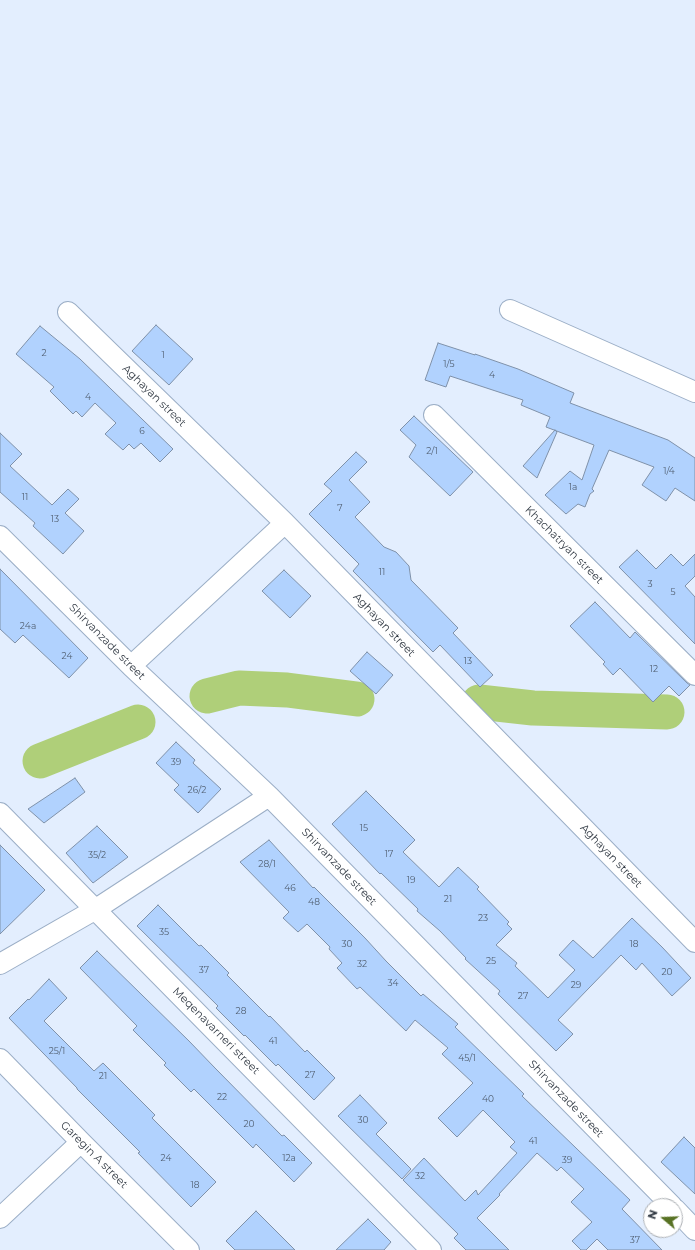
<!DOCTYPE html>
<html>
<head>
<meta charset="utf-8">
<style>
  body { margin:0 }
  #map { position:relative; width:695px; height:1250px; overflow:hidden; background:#e3eefe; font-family:Montserrat,sans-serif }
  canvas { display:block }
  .north { position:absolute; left:643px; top:1198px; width:40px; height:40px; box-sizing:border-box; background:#fff; border:1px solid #adb1b5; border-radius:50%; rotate:289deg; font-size:11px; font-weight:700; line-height:16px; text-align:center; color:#333b45 }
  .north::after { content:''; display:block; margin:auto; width:14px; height:18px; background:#587224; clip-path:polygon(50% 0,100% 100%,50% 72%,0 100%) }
</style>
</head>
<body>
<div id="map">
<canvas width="695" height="1250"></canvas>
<div class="north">N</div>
</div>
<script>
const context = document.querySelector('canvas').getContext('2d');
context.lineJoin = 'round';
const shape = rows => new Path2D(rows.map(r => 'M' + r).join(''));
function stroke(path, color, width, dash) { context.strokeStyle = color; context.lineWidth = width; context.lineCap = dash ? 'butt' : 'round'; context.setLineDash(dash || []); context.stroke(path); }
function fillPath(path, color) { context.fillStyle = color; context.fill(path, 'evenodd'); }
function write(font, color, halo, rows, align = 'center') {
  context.font = font + ' Montserrat,sans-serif'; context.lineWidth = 3; context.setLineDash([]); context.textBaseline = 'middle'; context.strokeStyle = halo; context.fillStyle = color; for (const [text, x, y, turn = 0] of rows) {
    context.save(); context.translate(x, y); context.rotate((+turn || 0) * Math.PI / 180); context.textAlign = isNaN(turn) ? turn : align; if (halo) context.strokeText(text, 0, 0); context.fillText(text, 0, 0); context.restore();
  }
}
const river = shape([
  [207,696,239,688,287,690,357,699],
  [479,702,533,708,667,712],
  [40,761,138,722]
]);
const building = shape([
  [156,325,193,359,169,385,132,351,156,325],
  [40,326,80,359,173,449,160,462,141,443,134,449,129,444,123,450,105,434,116,423,95,403,82,417,76,411,73,414,50,391,54,387,16,354,40,326],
  [438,343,475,355,475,354,518,369,574,393,570,403,668,440,695,458,695,501,675,488,666,501,642,485,654,467,609,450,592,489,594,491,590,494,585,507,578,504,566,514,545,495,570,471,582,480,594,445,546,427,550,417,521,405,523,400,450,376,446,387,425,380,438,343],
  [414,416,473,472,450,496,409,457,416,445,400,430,414,416],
  [555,430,557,432,537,478,523,466,555,430],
  [0,433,22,454,10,466,52,505,68,489,79,499,65,513,84,531,63,554,33,526,35,523,0,492,0,433],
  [356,452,367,462,349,480,370,502,355,517,384,547,396,552,409,566,411,580,458,628,453,633,493,675,480,687,440,645,433,652,353,571,359,564,309,514,332,491,324,484,356,452],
  [637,550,656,569,671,554,683,566,695,554,695,576,685,586,695,597,695,644,619,567,637,550],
  [0,569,88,658,69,678,23,635,15,643,0,629,0,569],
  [284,570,311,596,290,618,262,591,284,570],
  [595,602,630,638,635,632,687,683,690,685,679,696,669,686,653,702,620,668,613,675,603,664,605,662,570,626,595,602],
  [367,652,393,675,376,694,350,671,367,652],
  [176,742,195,760,193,763,221,789,198,813,174,790,179,785,156,763,176,742],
  [75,778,85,792,44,823,28,809,75,778],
  [366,791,415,840,403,852,439,887,458,867,479,887,477,889,509,922,507,924,512,929,496,945,517,963,515,966,548,998,575,970,559,955,573,940,593,958,632,918,662,947,691,978,672,996,642,963,636,970,621,955,558,1020,573,1034,556,1051,498,994,500,991,465,959,466,958,440,931,417,911,418,909,381,873,380,874,332,824,366,791],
  [97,826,128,857,93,883,66,853,97,826],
  [269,840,313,888,314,887,365,938,386,961,421,996,423,994,458,1024,455,1027,524,1094,522,1096,630,1200,622,1209,662,1250,608,1250,597,1239,586,1250,581,1250,572,1241,592,1222,571,1202,584,1189,561,1167,557,1171,537,1153,499,1194,500,1195,477,1218,509,1250,466,1250,454,1238,458,1234,403,1180,424,1158,465,1201,476,1190,478,1195,517,1153,510,1147,515,1142,483,1110,457,1137,438,1118,473,1083,442,1054,448,1048,415,1020,406,1031,360,987,357,989,337,968,342,963,329,949,330,947,307,924,298,932,283,918,289,912,240,862,269,840],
  [0,845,45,890,0,934,0,845],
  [158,905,199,946,201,945,229,973,227,975,269,1017,270,1016,305,1052,307,1050,335,1078,314,1100,278,1064,276,1066,245,1035,244,1036,216,1008,218,1006,137,926,158,905],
  [97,951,189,1041,215,1068,282,1136,284,1135,312,1163,294,1182,256,1144,253,1148,194,1089,191,1092,164,1065,166,1063,133,1030,137,1026,80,968,97,951],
  [49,979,67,998,44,1021,94,1071,103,1063,155,1115,152,1118,216,1182,191,1207,138,1153,140,1152,77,1089,77,1088,9,1018,28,999,29,1000,49,979],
  [360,1095,387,1123,376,1134,411,1169,402,1179,338,1116,360,1095],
  [684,1137,695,1148,695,1194,661,1162,684,1137],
  [256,1211,295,1250,235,1250,226,1241,256,1211],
  [368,1219,391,1242,384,1250,336,1250,368,1219]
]);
const minor = shape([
  [510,310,695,392],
  [68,312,285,523,695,942],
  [434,415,695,675],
  [0,536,131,666,269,796,672,1206],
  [131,666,285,523],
  [0,813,431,1250],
  [0,964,96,909,269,796],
  [0,1059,81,1142,189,1250],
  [675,1209,695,1230],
  [0,1218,81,1142]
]);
const numberNames = [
  ["2",44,353],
  ["1",163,355],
  ["1/5",449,364],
  ["4",492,375],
  ["4",88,397],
  ["6",142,431],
  ["2/1",432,451],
  ["1/4",669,471],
  ["1a",573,487],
  ["11",25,497],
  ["7",340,508],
  ["13",55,519],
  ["11",382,572],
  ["3",650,584],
  ["5",673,592],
  ["24a",28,626],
  ["24",67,656],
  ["13",468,661],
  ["12",654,669],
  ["39",176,762],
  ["26/2",197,790],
  ["15",364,828],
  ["17",389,854],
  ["35/2",97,855],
  ["28/1",267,864],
  ["19",411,880],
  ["46",290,888],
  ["21",448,899],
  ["48",314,902],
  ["23",483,918],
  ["35",164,932],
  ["30",347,944],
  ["18",634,944],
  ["25",491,961],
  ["32",362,964],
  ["37",204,970],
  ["20",667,972],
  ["34",393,983],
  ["29",576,985],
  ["27",523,996],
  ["28",241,1011],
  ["41",273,1041],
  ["25/1",57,1051],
  ["45/1",467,1058],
  ["27",310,1075],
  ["21",103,1076],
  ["22",222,1097],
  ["40",488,1099],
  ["30",363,1120],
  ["20",249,1124],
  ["41",533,1141],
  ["24",166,1158],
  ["12а",289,1158],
  ["39",567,1160],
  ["32",420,1176],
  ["18",195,1185],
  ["37",635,1240]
];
const streetNames = [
  ["Aghayan street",154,396,44],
  ["Khachatryan street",564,545,45],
  ["Aghayan street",384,625,46],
  ["Shirvanzade street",107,642,45],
  ["Aghayan street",611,856,46],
  ["Shirvanzade street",339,867,46],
  ["Meqenavarneri street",216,1031,45],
  ["Shirvanzade street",566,1099,46],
  ["Garegin A street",94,1155,45]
];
stroke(river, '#afcf79', 35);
fillPath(building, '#b1d2fe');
stroke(building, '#7f91a9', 1);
stroke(minor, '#9baec6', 22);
stroke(minor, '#fff', 20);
write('9px', '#526173', null, numberNames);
write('11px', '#333b45', '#fff', streetNames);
</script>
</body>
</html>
